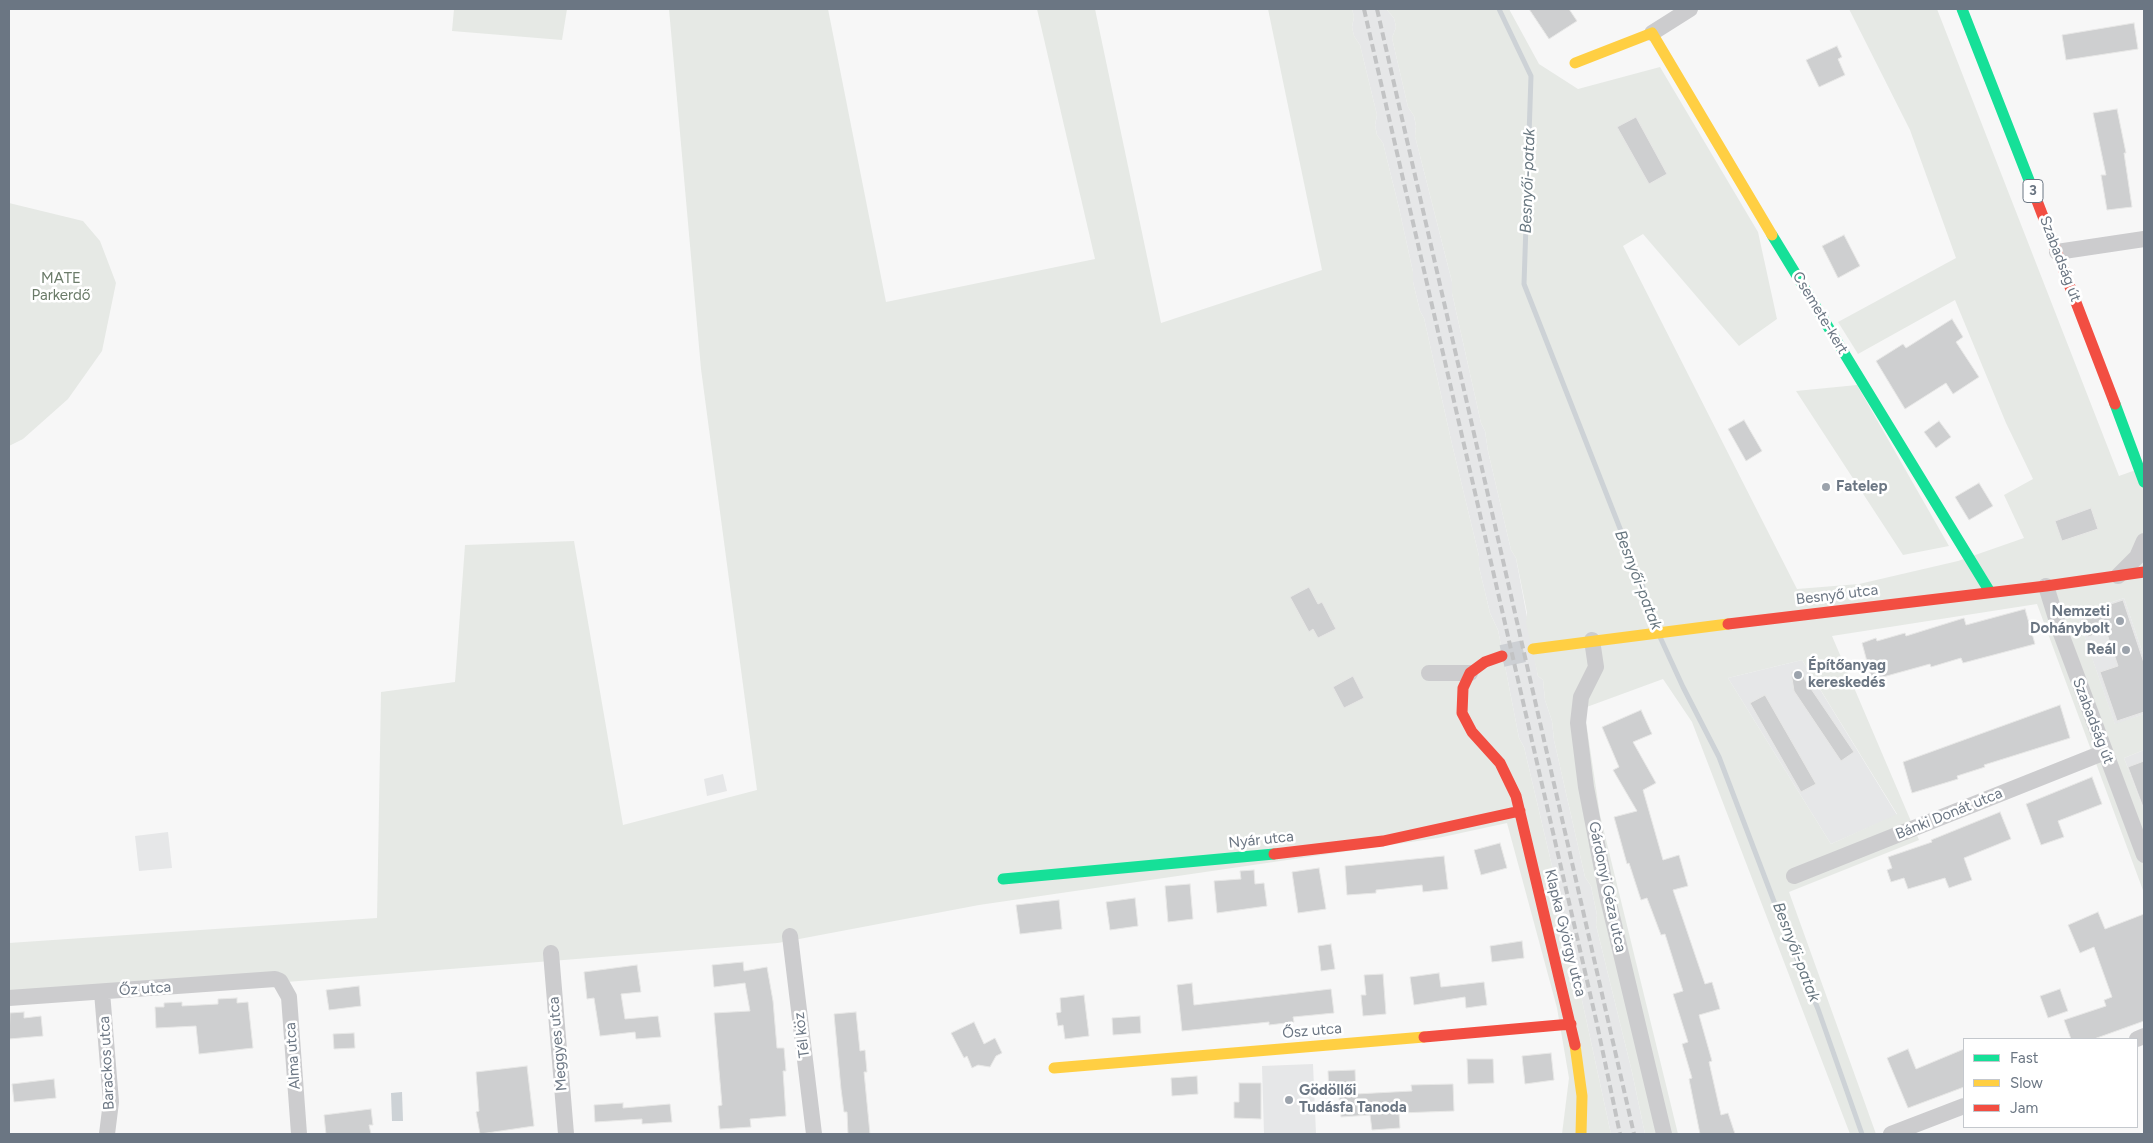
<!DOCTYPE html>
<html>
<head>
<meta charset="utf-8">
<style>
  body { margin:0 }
  #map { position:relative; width:2153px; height:1143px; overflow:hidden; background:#f7f7f7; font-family:Figtree,sans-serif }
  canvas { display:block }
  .frame { position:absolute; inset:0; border:10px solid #6b7683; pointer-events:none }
  .legend { position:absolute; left:1963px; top:1038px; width:175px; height:90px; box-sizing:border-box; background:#fff; border:1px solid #c4c8cd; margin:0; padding:6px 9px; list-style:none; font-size:15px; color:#6b7683 }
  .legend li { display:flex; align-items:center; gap:10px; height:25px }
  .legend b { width:25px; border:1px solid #c4c8cd }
</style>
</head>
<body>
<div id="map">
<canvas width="2153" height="1143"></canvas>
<div class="frame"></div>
<ul class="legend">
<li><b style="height:6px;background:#16e098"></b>Fast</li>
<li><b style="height:6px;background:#ffcf43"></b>Slow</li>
<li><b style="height:6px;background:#f24e42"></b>Jam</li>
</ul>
</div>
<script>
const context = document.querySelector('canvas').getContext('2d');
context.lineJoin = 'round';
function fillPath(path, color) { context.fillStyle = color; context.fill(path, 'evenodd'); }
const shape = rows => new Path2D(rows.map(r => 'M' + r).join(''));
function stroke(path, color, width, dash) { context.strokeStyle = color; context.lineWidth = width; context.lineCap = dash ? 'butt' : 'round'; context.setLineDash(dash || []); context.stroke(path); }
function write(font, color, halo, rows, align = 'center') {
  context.font = font + ' Figtree,sans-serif'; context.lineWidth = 5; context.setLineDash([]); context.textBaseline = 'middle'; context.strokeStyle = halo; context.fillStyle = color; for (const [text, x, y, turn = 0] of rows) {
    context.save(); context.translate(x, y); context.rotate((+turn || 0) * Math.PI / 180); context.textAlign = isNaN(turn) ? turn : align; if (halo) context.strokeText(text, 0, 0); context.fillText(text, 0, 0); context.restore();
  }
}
const built = shape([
  [1352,9,1386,9,1394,18,1396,27,1392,38,1408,107,1414,116,1416,126,1415,136,1452,282,1452,293,1481,423,1485,431,1488,451,1511,550,1516,558,1538,676,1543,680,1545,700,1552,721,1554,740,1585,877,1591,886,1597,915,1596,925,1632,1072,1645,1134,1611,1134,1567,931,1561,922,1554,893,1556,883,1524,747,1519,738,1498,630,1490,613,1479,567,1479,556,1451,440,1424,318,1420,311,1413,282,1413,272,1399,208,1383,143,1377,135,1375,125,1377,115,1360,45,1354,36,1352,27,1354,17],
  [2124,598,2144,657,2144,714,2115,725,2077,614],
  [1802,660,1897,815,1831,844,1728,678],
  [2144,750,2144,810,2124,758],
  [723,774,727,791,707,796,704,779],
  [168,832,172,868,139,871,135,836],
  [1313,1064,1316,1134,1264,1134,1262,1066]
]);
const green = shape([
  [454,9,567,9,562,40,452,31],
  [669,9,828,9,886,302,1095,259,1037,9,1095,9,1161,323,1322,270,1268,9,1352,9,1354,17,1352,27,1354,36,1360,45,1377,115,1375,125,1377,135,1383,143,1399,208,1413,272,1413,282,1420,311,1424,318,1451,440,1479,556,1479,567,1490,613,1498,630,1519,738,1524,747,1556,883,1554,893,1561,922,1567,931,1611,1134,1562,1134,1569,1078,1557,1008,1507,823,1438,838,979,905,778,943,9,1004,9,943,377,918,381,692,455,682,465,545,574,541,623,825,757,790,701,369],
  [1386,9,1509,9,1539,64,1578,89,1660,67,1758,232,1777,319,1739,346,1643,234,1623,246,1797,589,1859,584,1958,561,2024,538,2004,495,2033,479,2006,423,1955,300,1858,354,1838,322,1956,258,1910,130,1849,9,1937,9,2119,476,2144,467,2144,657,2124,598,2077,614,2115,724,2144,714,2144,750,2124,758,2144,810,2144,893,2037,604,1832,636,1919,840,1789,892,1876,1134,1850,1134,1692,722,1663,679,1584,708,1600,815,1678,1134,1645,1134,1632,1072,1596,925,1597,915,1591,886,1585,877,1554,740,1552,721,1545,700,1543,680,1538,676,1526,623,1527,613,1516,558,1511,550,1488,451,1485,431,1481,423,1452,293,1452,282,1415,136,1416,126,1414,116,1408,107,1392,38,1396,27,1394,18],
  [1802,660,1897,814,1831,844,1728,678],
  [9,203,83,221,100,241,116,283,102,351,68,399,23,439,9,446],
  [1857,385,1949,546,1903,555,1796,391]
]);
const water = shape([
  [402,1092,403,1121,392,1121,391,1093]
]);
const stream = shape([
  [1499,9,1531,76,1524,284,1643,587,1656,626],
  [1660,637,1683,687,1719,757,1786,933,1818,1009,1862,1134]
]);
const building = shape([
  [1529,9,1569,9,1577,21,1549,39,1529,9],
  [2134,23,2138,49,2066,60,2062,35,2134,23],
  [1837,46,1842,57,1838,59,1845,75,1819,87,1806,60,1837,46],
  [2117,109,2126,153,2124,153,2132,207,2107,210,2101,175,2106,175,2093,113,2117,109],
  [1636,117,1667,174,1649,184,1617,127,1636,117],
  [1844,235,1860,266,1838,278,1822,246,1844,235],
  [1952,319,1963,337,1956,342,1979,377,1953,394,1946,383,1905,409,1876,361,1903,344,1906,348,1952,319],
  [1744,420,1762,451,1746,461,1728,429,1744,420],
  [1939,421,1951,437,1936,448,1924,432,1939,421],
  [1979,483,1993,506,1969,520,1955,497,1979,483],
  [2091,508,2098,529,2062,541,2055,521,2091,508],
  [1309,587,1318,604,1322,602,1336,629,1318,638,1313,629,1309,632,1290,597,1309,587],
  [2123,600,2144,663,2144,712,2117,721,2100,672,2118,666,2106,631,2088,637,2080,614,2123,600],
  [2025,609,2035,644,1963,663,1961,658,1931,667,1930,664,1872,680,1862,643,1876,638,1877,641,1905,633,1906,636,1964,618,1966,625,2025,609],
  [1803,670,1805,680,1854,752,1841,761,1794,691,1791,672,1803,670],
  [1353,676,1364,698,1344,708,1333,687,1353,676],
  [1765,695,1816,784,1801,792,1750,703,1765,695],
  [2060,705,2070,738,1984,765,1985,767,1957,776,1958,779,1912,793,1903,762,2060,705],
  [1641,710,1652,734,1633,742,1656,783,1643,790,1663,860,1679,855,1688,886,1673,890,1705,984,1712,982,1720,1009,1699,1015,1712,1061,1709,1062,1721,1115,1728,1113,1735,1134,1700,1134,1689,1079,1692,1078,1682,1044,1688,1042,1673,994,1683,991,1665,934,1661,935,1647,898,1641,900,1629,863,1627,864,1614,817,1637,811,1613,770,1619,767,1602,727,1641,710],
  [2144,761,2144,807,2143,807,2128,767,2144,761],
  [2092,777,2102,804,2058,821,2064,837,2041,845,2026,804,2092,777],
  [2000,812,2011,839,1964,858,1972,880,1949,888,1945,878,1908,889,1904,878,1891,882,1887,870,1892,868,1888,857,1932,842,1931,840,2000,812],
  [1500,843,1507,868,1481,875,1474,850,1500,843],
  [1444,856,1448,889,1423,892,1422,885,1376,890,1376,893,1347,895,1345,866,1444,856],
  [1319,868,1326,909,1298,913,1292,872,1319,868],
  [1254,870,1255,884,1264,883,1267,906,1217,913,1214,881,1241,879,1240,871,1254,870],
  [1190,884,1193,919,1168,922,1165,886,1190,884],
  [1135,898,1138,926,1110,930,1106,902,1135,898],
  [1059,900,1062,929,1020,934,1016,905,1059,900],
  [2098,912,2105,929,2144,914,2144,1021,2094,1039,2071,1039,2064,1020,2106,1006,2104,1000,2112,997,2094,947,2080,953,2068,925,2098,912],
  [1522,941,1524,958,1492,962,1490,946,1522,941],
  [1331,944,1335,969,1321,971,1318,946,1331,944],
  [743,962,744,971,767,967,773,1001,777,1048,784,1048,786,1071,783,1071,786,1116,750,1119,751,1127,720,1129,718,1106,722,1105,714,1013,750,1011,745,983,714,987,712,965,743,962],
  [637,965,641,992,621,994,625,1019,658,1016,661,1037,636,1039,635,1032,600,1036,594,998,587,999,584,972,637,965],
  [1439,973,1441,987,1484,982,1487,1005,1466,1008,1465,997,1414,1005,1410,977,1439,973],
  [1383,974,1386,1014,1363,1016,1361,995,1366,995,1364,975,1383,974],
  [1192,983,1194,1005,1331,989,1334,1013,1293,1017,1294,1022,1269,1025,1269,1022,1182,1031,1177,985,1192,983],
  [359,986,361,1006,329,1010,326,990,359,986],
  [2060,989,2068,1011,2048,1018,2040,996,2060,989],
  [1084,995,1089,1036,1065,1039,1063,1025,1058,1026,1056,1013,1061,1012,1060,998,1084,995],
  [237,998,237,1003,248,1002,253,1048,199,1054,196,1026,156,1028,155,1007,164,1007,164,1003,182,1002,182,1006,218,1004,218,999,237,998],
  [24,1012,24,1018,41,1016,43,1036,9,1039,10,1013,24,1012],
  [856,1012,860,1051,865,1050,867,1072,864,1072,870,1134,848,1134,847,1112,844,1112,841,1089,834,1014,856,1012],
  [1140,1016,1141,1033,1113,1035,1112,1018,1140,1016],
  [974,1022,984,1044,995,1038,1002,1053,996,1056,990,1067,978,1065,972,1068,967,1056,964,1058,951,1033,974,1022],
  [354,1033,355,1048,334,1049,333,1034,354,1033],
  [1908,1049,1916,1069,1964,1049,1964,1087,1908,1108,1887,1058,1908,1049],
  [1551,1053,1554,1080,1525,1084,1522,1056,1551,1053],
  [1467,1059,1493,1059,1494,1083,1468,1084,1467,1059],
  [527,1066,534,1126,480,1134,476,1112,479,1111,476,1072,527,1066],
  [1355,1070,1356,1094,1412,1091,1411,1085,1453,1084,1454,1111,1399,1113,1400,1128,1372,1130,1370,1115,1341,1117,1339,1096,1329,1096,1328,1071,1355,1070],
  [1197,1076,1198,1094,1172,1096,1171,1078,1197,1076],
  [54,1079,56,1098,14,1102,12,1084,54,1079],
  [1239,1083,1261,1083,1261,1119,1234,1118,1234,1102,1239,1102,1239,1083],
  [623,1103,623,1108,670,1104,672,1122,642,1124,642,1119,595,1122,594,1105,623,1103],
  [371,1109,373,1125,369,1125,371,1134,326,1134,324,1115,371,1109]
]);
const secondaryTunnel = shape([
  [1502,656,1533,649]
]);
const street = shape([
  [1652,33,1690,9],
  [2057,252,2144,239],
  [2118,576,2137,557,2144,541],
  [2046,586,2060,631,2144,855],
  [1592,640,1596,667,1581,697,1578,723,1586,787,1607,895,1664,1134],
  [1429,673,1470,673],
  [1794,876,2105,752],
  [790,936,814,1134],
  [551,953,566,1134],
  [102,992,111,1102,107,1134],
  [9,998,275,979,280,981,289,997,299,1134],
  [2137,1039,2144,1036],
  [1891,1134,1964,1106]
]);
const fast = shape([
  [1962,9,2034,193],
  [1772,235,1990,592],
  [2115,404,2144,482],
  [1003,879,1274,854]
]);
const slow = shape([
  [1575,63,1652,33,1772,235],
  [1533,649,1728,624],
  [1575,1045,1582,1096,1581,1134],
  [1054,1068,1424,1037]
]);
const jam = shape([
  [2034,193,2115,404],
  [1728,624,2046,586,2144,572],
  [1502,656,1485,662,1470,673,1463,688,1462,713,1472,732,1500,763,1516,796,1575,1045],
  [1274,854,1383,841,1520,811],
  [1424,1037,1571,1024]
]);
const rail = shape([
  [1364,9,1597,1024,1620,1134],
  [1377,9,1634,1134]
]);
const markers = [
  [1826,487,5,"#9ca3ac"],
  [2120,621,5,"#9ca3ac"],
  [2126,650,5,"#9ca3ac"],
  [1798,675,5,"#9ca3ac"],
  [1289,1100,5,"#9ca3ac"]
];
const shields = [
  [2033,191,20]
];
const shieldNames = [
  ["3",2033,191]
];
const streetNames = [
  ["Szabadság út",2060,259,69],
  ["Csemete-kert",1820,313,59],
  ["Besnyő utca",1837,595,-7],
  ["Szabadság út",2093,721,69],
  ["Bánki Donát utca",1949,814,-22],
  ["Nyár utca",1261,840,-6],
  ["Gárdonyi Géza utca",1607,887,78],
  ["Klapka György utca",1565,933,76],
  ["Őz utca",145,989,-4],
  ["Ősz utca",1312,1031,-5],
  ["Tél köz",802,1035,-97],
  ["Meggyes utca",558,1044,-95],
  ["Alma utca",293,1056,-94],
  ["Barackos utca",107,1063,-93]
];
const parkNames = [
  ["MATE",61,279],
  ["Parkerdő",61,296]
];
const poiNames = [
  ["Fatelep",1836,487],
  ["Nemzeti",2110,612,"right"],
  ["Dohánybolt",2110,629,"right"],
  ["Reál",2116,650,"right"],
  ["Építőanyag",1808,666],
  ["kereskedés",1808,683],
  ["Gödöllői",1299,1091],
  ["Tudásfa Tanoda",1299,1108]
];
const waterNames = [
  ["Besnyői-patak",1528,181,-88],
  ["Besnyői-patak",1638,580,69],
  ["Besnyői-patak",1796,952,69]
];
fillPath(built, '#e6e7e8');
fillPath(green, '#e6e9e5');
fillPath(water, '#cdd2d6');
stroke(stream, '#cdd2d6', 5);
fillPath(building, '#cecfd0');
stroke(building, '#e7e7e6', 1);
stroke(secondaryTunnel, '#cdd0d4', 22, [22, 11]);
stroke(street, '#ccccce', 16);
stroke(fast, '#16e098', 11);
stroke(slow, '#ffcf43', 11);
stroke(jam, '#f24e42', 11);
stroke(rail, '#c2c3c4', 4, [8, 4]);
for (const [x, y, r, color] of markers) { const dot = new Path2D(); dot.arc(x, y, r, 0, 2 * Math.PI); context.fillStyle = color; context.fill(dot); stroke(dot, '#fff', 2); }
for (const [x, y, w] of shields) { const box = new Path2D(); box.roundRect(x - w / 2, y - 11.5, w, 23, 4); context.fillStyle = '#fff'; context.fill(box); stroke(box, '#6b7683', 1); }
write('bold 14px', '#6b7683', null, shieldNames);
write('15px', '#6b7683', '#fff', streetNames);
write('15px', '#6b7b69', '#fff', parkNames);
write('bold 15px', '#6b7683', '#fff', poiNames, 'left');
write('italic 16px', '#67767f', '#fff', waterNames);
</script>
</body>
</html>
